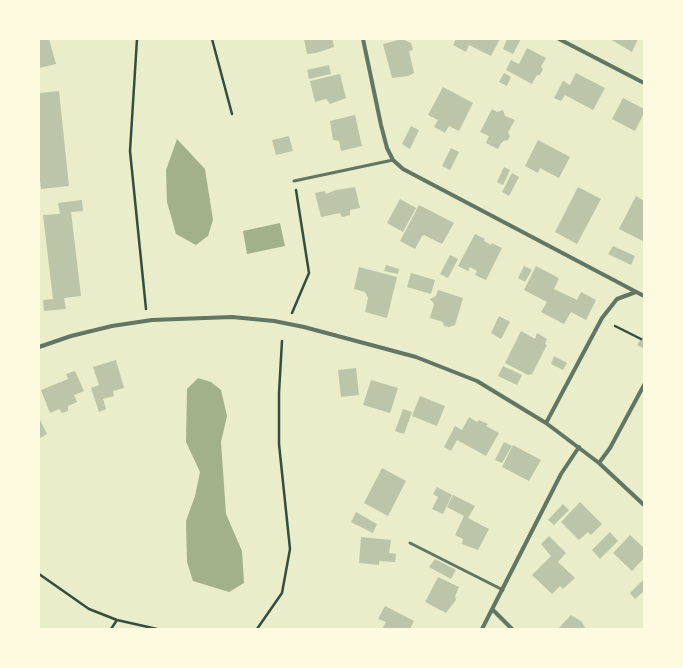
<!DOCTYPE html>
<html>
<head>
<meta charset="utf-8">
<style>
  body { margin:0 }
  #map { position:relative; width:683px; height:668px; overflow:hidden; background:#e9edc9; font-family:"Nunito Sans",sans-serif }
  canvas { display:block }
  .frame { position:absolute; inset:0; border:40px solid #fefae0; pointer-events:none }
</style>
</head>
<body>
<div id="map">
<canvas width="683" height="668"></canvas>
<div class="frame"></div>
</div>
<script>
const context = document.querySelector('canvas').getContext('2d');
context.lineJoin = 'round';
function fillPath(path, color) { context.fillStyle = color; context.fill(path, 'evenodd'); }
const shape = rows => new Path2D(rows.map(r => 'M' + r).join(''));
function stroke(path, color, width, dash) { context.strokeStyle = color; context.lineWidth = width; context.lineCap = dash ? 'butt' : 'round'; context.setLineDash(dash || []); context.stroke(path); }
const water = shape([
  [177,139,205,169,213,220,208,236,196,245,176,234,167,202,166,170],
  [280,223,285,246,247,254,243,231],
  [198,378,211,382,221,390,227,416,221,442,226,514,242,551,244,583,229,592,193,581,187,562,186,521,195,496,200,472,186,442,187,389]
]);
const building = shape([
  [39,39,49,39,56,64,39,68],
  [304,39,332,39,334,47,316,53,307,54],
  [402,39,411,43,413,50,409,51,414,73,408,76,392,78,383,44],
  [456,39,500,39,491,56,469,45,466,52,453,45],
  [507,39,521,39,513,54,503,49],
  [610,39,638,39,632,52],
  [527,48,546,58,541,67,543,69,540,75,537,75,532,84,506,70,511,60,519,64],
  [329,65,331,74,309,79,307,70],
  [504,73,511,77,507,86,499,82],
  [576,73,605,88,593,110,565,95,561,101,554,98,563,81,570,85],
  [340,74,346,98,330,104,326,99,315,102,310,81],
  [443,87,473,103,459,131,449,126,445,133,440,130,434,127,438,120,428,115],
  [59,91,69,186,41,189,39,172,39,93],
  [623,98,644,109,644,113,635,131,612,119],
  [492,109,497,112,503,110,505,116,515,120,508,132,510,136,508,140,503,141,502,143,501,143,498,149,486,143,489,136,480,132],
  [355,115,362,146,341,151,339,141,333,140,330,121],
  [411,126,419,130,410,149,402,144],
  [289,136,293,151,276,155,272,140],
  [538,140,570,157,559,178,540,168,538,173,525,166],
  [451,148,459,152,450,170,442,166],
  [504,167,510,170,503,185,497,182],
  [512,173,519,177,509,196,502,192],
  [355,187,360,208,350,210,350,215,343,217,341,216,340,213,321,217,315,193,325,191,326,194,336,190],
  [578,187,601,199,577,244,555,232],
  [636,196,644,201,643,241,619,229],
  [400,199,416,208,403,232,387,223],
  [82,200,83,211,71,212,81,296,64,298,66,309,44,311,43,300,53,299,43,215,60,214,58,203],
  [419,205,454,223,442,244,424,235,422,236,415,249,400,241],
  [475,234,485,239,484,241,491,245,492,243,502,248,486,280,475,275,477,271,470,267,468,271,458,266],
  [613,246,635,256,631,265,608,254],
  [450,255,458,259,448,278,440,274],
  [386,265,399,269,398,274,384,271],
  [524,266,532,270,525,282,518,278],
  [536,266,559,278,554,289,577,300,581,292,596,300,586,320,571,312,564,324,541,312,547,302,524,290],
  [359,267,397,277,387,318,365,312,368,298,365,292,354,289],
  [411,273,435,280,431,294,407,287],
  [438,290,463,298,455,325,449,327,444,326,443,322,430,318,434,304,430,299,436,296],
  [499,316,510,322,501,339,491,333],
  [521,331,535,339,537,333,547,339,545,344,547,345,532,374,528,375,505,363],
  [642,337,644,338,643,348,637,345],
  [554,356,567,363,563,370,551,364],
  [116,360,124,388,113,391,114,396,103,399,106,409,99,412,91,388,99,385,93,367],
  [503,366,522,375,517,385,498,376],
  [356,368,359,395,341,397,338,370],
  [75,371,84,391,74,395,77,402,68,406,68,411,62,413,59,409,50,413,41,390,68,379,66,374],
  [371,380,398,388,390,413,363,405],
  [420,396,445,406,437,426,412,416],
  [403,409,412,412,404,434,395,431],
  [469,417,477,422,479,420,488,424,486,426,499,433,486,456,457,440,451,451,444,447,455,426,462,430],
  [39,418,47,434,40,438,39,436],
  [504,442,512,446,502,463,495,460],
  [513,445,541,460,529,481,502,467],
  [382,468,406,481,388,516,364,503],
  [437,487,452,495,443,514,432,509,438,497,433,494],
  [453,495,475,506,468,518,489,529,478,550,462,544,463,539,455,535,464,516,447,507],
  [580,502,602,524,591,535,588,532,579,540,561,522],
  [563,504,569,510,554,525,548,520],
  [356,512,377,524,373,533,351,522],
  [610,532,618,541,600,559,592,550],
  [630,535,644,548,644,558,632,571,613,553],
  [549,536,566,553,558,562,575,578,563,589,560,586,552,594,532,575,551,556,541,544],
  [361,537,391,540,389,553,396,554,395,562,379,561,379,565,359,563],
  [435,559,456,570,451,579,429,567],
  [438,577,459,587,455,596,456,600,446,613,425,602],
  [644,579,644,591,635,599,630,593],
  [385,606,414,621,410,629,382,629,386,622,378,619],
  [571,615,581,621,586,629,558,629]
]);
const path = shape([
  [137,39,130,151,146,309],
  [212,39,232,114],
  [292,313,309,273,296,190],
  [615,326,641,339],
  [39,574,89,609,117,620,157,629],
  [111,629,117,620],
  [257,629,282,593,290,549,279,444,279,393,282,341]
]);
const service = shape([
  [294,181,393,160],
  [410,543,503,590]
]);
const minor = shape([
  [363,39,381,125,387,148,393,160,403,169,644,296],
  [559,39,644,83],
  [39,347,71,336,112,326,152,320,232,317,274,321,304,327,416,357,477,381,546,423,599,463,644,505],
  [546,423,602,318,617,299,636,292],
  [599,463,610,448,644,385],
  [493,610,512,629],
  [482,629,561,474,579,447]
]);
fillPath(water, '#a3b18a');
fillPath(building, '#bcc5a7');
stroke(path, '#344e41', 2.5);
stroke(service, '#617663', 3);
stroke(minor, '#617663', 4);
</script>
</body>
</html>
